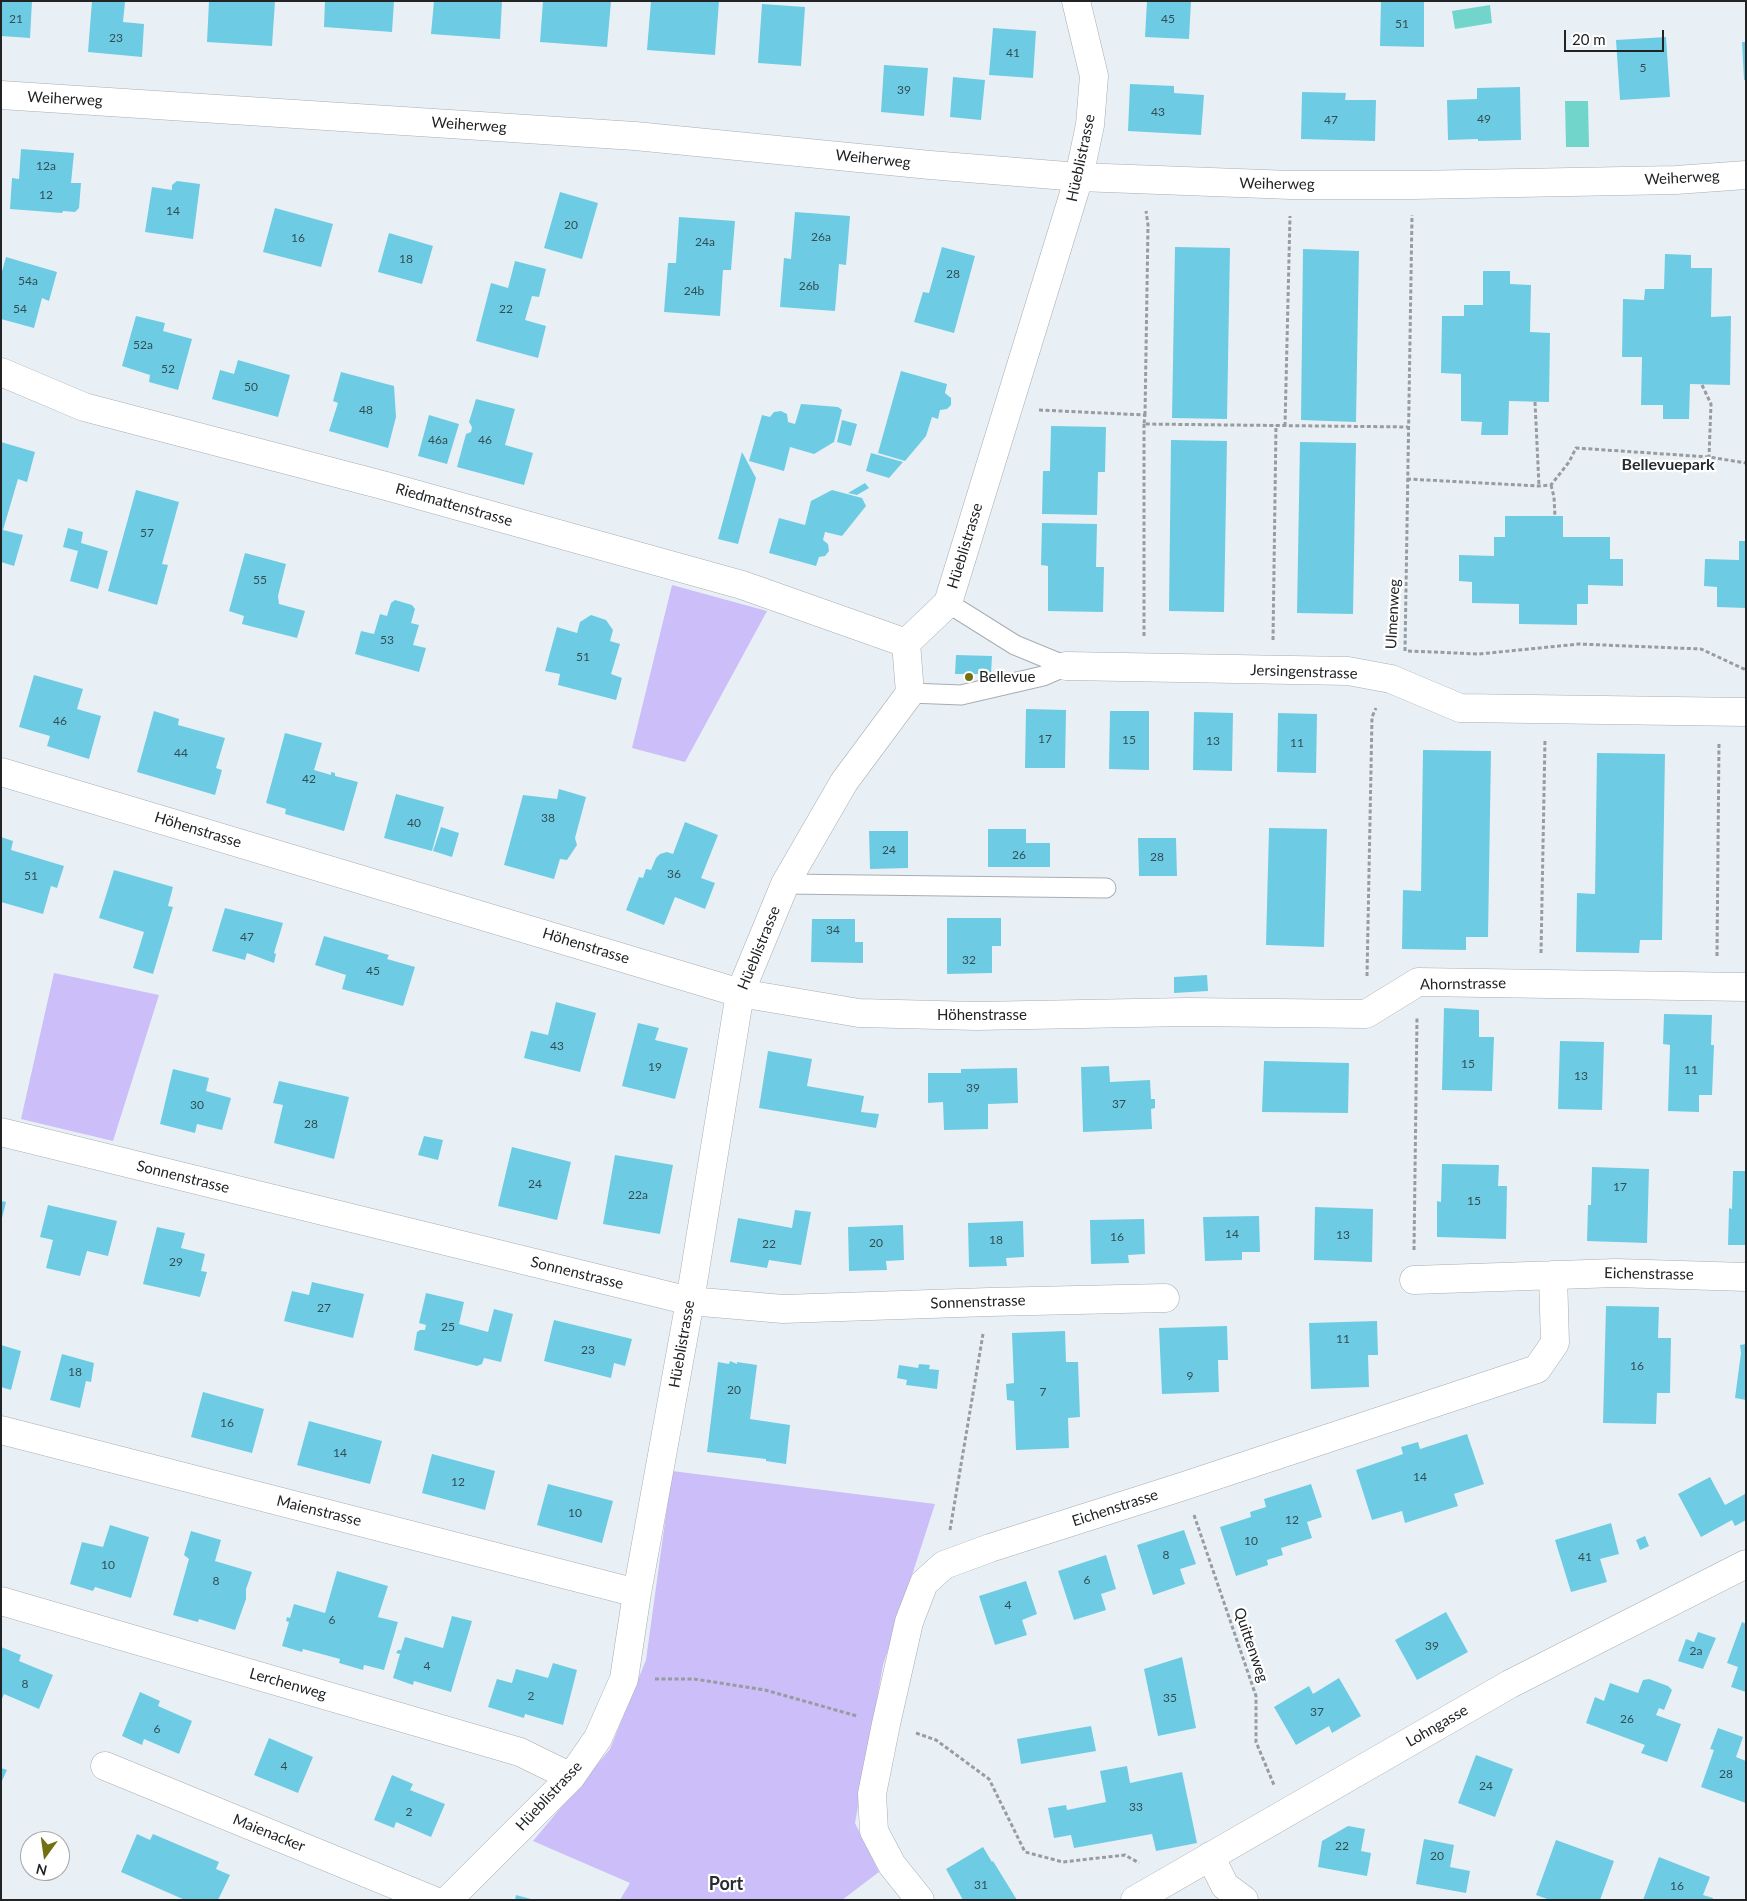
<!DOCTYPE html>
<html>
<head>
<meta charset="utf-8">
<style>
  body { margin:0 }
  #map { position:relative; width:1747px; height:1901px; overflow:hidden; background:#e9f0f5; font-family:Lato,sans-serif }
  canvas { display:block }
  .frame { position:absolute; inset:0; border:2px solid #212325; pointer-events:none }
  .north { position:absolute; left:20px; top:1831px; width:50px; height:50px; box-sizing:border-box; background:#fff; border:1px solid #a6a7a8; border-radius:50%; rotate:194deg; font-size:14px; font-weight:700; line-height:20px; text-align:center; color:#212325 }
  .north::after { content:''; display:block; margin:auto; width:18px; height:22px; background:#737012; clip-path:polygon(50% 0,100% 100%,50% 72%,0 100%) }
  .scale { position:absolute; left:1564px; top:30px; width:100px; height:22px; box-sizing:border-box; border:2px solid #212325; border-top:0; padding-left:6px; font-size:15px; line-height:18px; white-space:nowrap; color:#212325; -webkit-text-stroke:4px #fff; paint-order:stroke }
</style>
</head>
<body>
<div id="map">
<canvas width="1747" height="1901"></canvas>
<div class="frame"></div>
<div class="north">N</div>
<div class="scale">20 m</div>
</div>
<script>
const context = document.querySelector('canvas').getContext('2d');
context.lineJoin = 'round';
function fillPath(path, color) { context.fillStyle = color; context.fill(path, 'evenodd'); }
const shape = rows => new Path2D(rows.map(r => 'M' + r).join(''));
function stroke(path, color, width, dash) { context.strokeStyle = color; context.lineWidth = width; context.lineCap = dash ? 'butt' : 'round'; context.setLineDash(dash || []); context.stroke(path); }
function write(font, color, halo, rows, align = 'center') {
  context.font = font + ' Lato,sans-serif'; context.lineWidth = 4.5; context.setLineDash([]); context.textBaseline = 'middle'; context.strokeStyle = halo; context.fillStyle = color; for (const [text, x, y, turn = 0] of rows) {
    context.save(); context.translate(x, y); context.rotate((+turn || 0) * Math.PI / 180); context.textAlign = isNaN(turn) ? turn : align; if (halo) context.strokeText(text, 0, 0); context.fillText(text, 0, 0); context.restore();
  }
}
const green = shape([
  [672,585,767,611,685,762,632,748],
  [54,973,159,995,113,1141,21,1119],
  [672,1471,935,1504,883,1665,855,1823,879,1872,842,1900,620,1900,630,1883,533,1841,610,1749,646,1660]
]);
const water = shape([
  [1490,5,1492,23,1455,29,1452,11],
  [1565,101,1588,101,1589,147,1566,147]
]);
const building = shape([
  [1,1,32,1,30,38,1,36],
  [92,1,125,2,123,22,144,24,142,57,88,52],
  [209,1,275,1,272,46,207,42],
  [325,1,394,1,392,32,324,27],
  [434,1,502,1,500,39,431,34],
  [543,1,611,1,607,47,540,42],
  [651,1,719,1,715,55,647,50],
  [1147,1,1191,1,1189,39,1145,37],
  [1381,1,1424,1,1424,47,1380,46],
  [762,4,805,7,801,66,758,63],
  [993,28,1036,31,1033,78,989,75],
  [1666,37,1670,97,1620,100,1616,40],
  [1742,42,1746,42,1746,80,1744,80],
  [884,65,928,68,924,116,881,112],
  [953,77,985,80,981,120,950,117],
  [1130,84,1174,86,1174,93,1204,95,1201,135,1128,131],
  [1520,87,1521,140,1478,141,1478,139,1448,140,1447,100,1477,99,1477,88],
  [1302,92,1346,93,1345,100,1376,100,1375,141,1301,139],
  [21,149,74,153,71,183,81,183,79,208,75,212,63,211,62,213,10,209,12,178,19,179],
  [177,181,200,184,193,239,145,232,152,187,172,190,172,185],
  [560,192,598,203,582,259,544,248],
  [275,208,333,224,321,267,263,252],
  [795,212,850,216,846,265,839,264,835,311,780,307,784,258,791,259],
  [679,217,735,221,731,270,723,270,720,316,664,312,668,263,676,263],
  [389,233,433,246,422,284,378,272],
  [942,247,975,256,954,333,914,322,923,292,929,293],
  [1175,247,1230,248,1227,419,1172,418],
  [1303,249,1359,251,1356,422,1301,420],
  [1665,254,1691,255,1691,268,1712,268,1711,317,1731,316,1730,385,1690,384,1689,419,1663,419,1663,405,1641,405,1642,357,1622,357,1623,299,1644,300,1645,289,1664,289],
  [6,257,57,272,49,301,42,298,34,328,1,319,1,275],
  [515,261,546,269,539,297,532,296,525,320,546,326,538,358,476,341,491,283,508,288],
  [1483,271,1510,271,1510,284,1531,285,1530,332,1550,333,1549,402,1509,401,1508,435,1481,435,1482,422,1461,421,1461,374,1441,373,1442,316,1464,316,1464,305,1483,305],
  [136,316,165,323,163,331,192,339,178,390,149,382,150,375,122,366],
  [238,360,290,375,278,417,212,399,220,370,234,374],
  [901,371,947,384,945,393,951,398,951,405,947,409,940,410,938,419,932,417,926,436,905,461,878,453],
  [341,372,394,386,396,417,388,448,329,431,338,403,333,401],
  [476,399,515,409,505,445,533,453,524,485,457,467,466,434,471,432,472,427,469,422],
  [801,404,838,407,842,410,834,442,814,454,790,447,784,471,749,461,762,415,770,417,774,412,781,411,787,414,788,422,795,424],
  [429,415,459,424,447,464,418,456],
  [842,420,857,424,851,446,837,442],
  [1051,426,1106,427,1105,472,1098,472,1097,515,1042,514,1043,471,1050,471],
  [1171,440,1227,441,1224,612,1169,611],
  [1,442,35,452,27,482,18,479,3,530,23,535,14,566,1,562],
  [1300,442,1356,443,1353,614,1297,613],
  [742,452,756,478,738,544,718,539],
  [871,453,903,462,889,478,866,471],
  [865,483,869,488,857,495,848,493],
  [136,490,179,502,162,564,168,565,157,605,108,591],
  [832,490,862,498,866,506,842,536,825,532,823,540,828,544,829,551,825,556,819,557,816,566,769,553,779,518,805,525,811,501],
  [1505,516,1563,516,1563,537,1610,537,1610,559,1623,559,1623,586,1588,585,1588,604,1577,604,1577,625,1519,624,1519,604,1472,603,1472,582,1459,581,1459,555,1494,556,1494,537,1505,537],
  [1042,523,1097,524,1096,567,1104,567,1103,612,1048,611,1048,566,1041,565],
  [68,528,83,532,81,543,108,551,98,589,70,581,78,551,63,547],
  [1739,541,1746,541,1746,608,1717,607,1717,587,1704,586,1705,559,1739,560],
  [245,553,286,564,278,596,279,604,305,611,297,638,242,624,244,616,229,611],
  [395,600,412,605,415,609,411,623,419,625,413,645,426,648,419,672,355,654,361,631,374,634,380,614,387,616,391,603],
  [591,615,606,620,613,630,610,641,620,644,611,674,622,678,616,700,558,685,560,674,545,671,557,627,577,633,580,622],
  [956,655,992,656,991,674,955,674],
  [34,675,83,689,77,709,101,716,89,759,47,746,50,736,19,727],
  [1026,709,1066,710,1065,768,1025,768],
  [154,711,179,719,178,725,225,738,216,768,222,770,215,795,137,772],
  [1110,711,1149,711,1149,770,1109,769],
  [1194,712,1233,713,1232,771,1193,770],
  [1278,713,1317,714,1316,773,1277,772],
  [285,733,322,743,314,770,331,775,331,772,335,773,335,776,358,782,344,831,285,814,286,809,266,803],
  [1423,750,1491,751,1488,937,1466,937,1466,950,1402,949,1403,890,1421,891],
  [1597,753,1665,754,1662,940,1640,940,1639,953,1576,952,1577,893,1595,894],
  [559,789,586,797,575,838,577,845,567,860,560,859,554,879,504,865,523,795,557,799],
  [396,794,444,807,432,851,384,838],
  [685,822,718,835,701,878,715,883,705,909,675,897,664,925,626,910,639,877,643,878,646,869,651,870,656,858,660,854,667,852,673,854],
  [441,827,459,833,452,857,433,851],
  [1269,828,1327,829,1324,947,1266,945],
  [988,829,1026,829,1026,843,1050,843,1050,867,988,867],
  [869,831,908,831,908,868,870,869],
  [1,837,13,841,11,850,64,866,57,888,51,886,43,914,1,902],
  [1138,838,1176,838,1177,876,1139,876],
  [114,870,173,887,168,906,173,907,153,974,133,968,144,932,99,918],
  [225,908,283,923,274,953,276,954,274,963,247,953,245,960,212,951],
  [947,918,1001,918,1001,946,992,946,992,973,947,974],
  [812,919,855,919,855,942,863,942,863,963,811,962],
  [324,936,389,955,387,959,415,967,403,1006,342,989,346,975,315,965],
  [1207,975,1208,991,1174,993,1174,977],
  [556,1002,596,1013,580,1072,524,1058,531,1031,548,1035],
  [1444,1008,1479,1010,1479,1037,1494,1037,1492,1091,1442,1090],
  [1664,1014,1712,1015,1711,1045,1714,1045,1712,1095,1699,1095,1699,1112,1668,1111,1670,1045,1663,1044],
  [638,1023,659,1028,655,1040,688,1048,675,1099,622,1086],
  [1560,1041,1604,1042,1602,1110,1558,1109],
  [768,1051,812,1059,807,1086,864,1096,861,1112,879,1114,876,1128,759,1108],
  [1264,1061,1349,1063,1348,1113,1262,1112],
  [1109,1066,1110,1082,1150,1080,1151,1099,1155,1099,1155,1108,1151,1109,1152,1129,1083,1132,1081,1067],
  [1017,1068,1018,1103,988,1104,988,1129,944,1130,943,1102,928,1103,928,1073,961,1073,961,1069],
  [173,1069,209,1078,206,1091,231,1098,222,1130,197,1124,195,1133,160,1124],
  [279,1081,349,1097,334,1159,274,1143,283,1105,273,1103],
  [424,1136,443,1140,438,1160,418,1155],
  [512,1147,571,1162,557,1220,498,1206],
  [615,1155,673,1165,660,1234,603,1224],
  [1442,1164,1499,1165,1498,1186,1507,1186,1506,1239,1437,1237,1437,1201,1441,1202],
  [1592,1167,1649,1169,1647,1243,1587,1241,1588,1205,1591,1205],
  [1733,1171,1746,1171,1746,1245,1728,1245,1729,1208,1732,1209],
  [1,1201,6,1202,2,1218,1,1218],
  [48,1205,117,1221,108,1256,87,1251,80,1276,46,1268,53,1240,40,1237],
  [1315,1207,1373,1209,1372,1262,1314,1260],
  [795,1210,811,1212,801,1265,769,1260,767,1268,730,1262,738,1218,792,1228],
  [1259,1216,1260,1252,1242,1252,1242,1260,1205,1261,1203,1217],
  [1144,1219,1145,1254,1128,1255,1129,1263,1091,1264,1090,1220],
  [1023,1221,1024,1257,1006,1258,1007,1266,969,1267,968,1223],
  [903,1225,904,1260,886,1261,887,1270,849,1271,848,1227],
  [157,1227,185,1233,181,1248,205,1254,201,1271,207,1272,200,1297,143,1284],
  [312,1282,364,1294,353,1338,284,1321,292,1291,309,1295],
  [426,1293,464,1302,459,1324,488,1332,494,1309,513,1314,501,1362,484,1358,482,1364,477,1366,414,1350,417,1332,420,1330,425,1330,426,1325,419,1323],
  [1606,1306,1659,1307,1658,1338,1671,1338,1670,1393,1657,1393,1656,1424,1603,1423],
  [554,1320,632,1339,625,1366,614,1363,611,1378,544,1361],
  [1377,1321,1378,1355,1368,1355,1369,1387,1311,1389,1309,1323],
  [1227,1326,1228,1360,1218,1360,1219,1392,1162,1394,1159,1328],
  [1065,1331,1066,1362,1078,1362,1080,1417,1068,1418,1069,1448,1016,1450,1014,1401,1007,1400,1006,1384,1014,1383,1012,1333],
  [1746,1344,1746,1400,1735,1398,1741,1353,1740,1345],
  [1,1345,21,1351,11,1390,1,1387],
  [62,1354,94,1363,91,1382,86,1381,80,1408,50,1400],
  [730,1361,737,1364,737,1362,757,1365,750,1419,790,1425,786,1464,766,1461,766,1459,707,1452,718,1362,729,1364],
  [919,1364,930,1365,929,1369,939,1370,937,1389,906,1385,907,1380,897,1378,899,1365,918,1368],
  [203,1392,264,1409,252,1453,191,1437],
  [309,1421,382,1441,370,1484,297,1465],
  [1467,1434,1484,1484,1454,1494,1458,1506,1405,1523,1402,1511,1372,1520,1356,1470,1403,1454,1401,1447,1418,1442,1420,1449],
  [432,1454,495,1471,485,1510,422,1493],
  [1710,1477,1725,1505,1745,1494,1746,1520,1735,1526,1732,1520,1701,1537,1678,1494],
  [548,1484,613,1501,602,1543,537,1525],
  [1311,1484,1322,1517,1307,1522,1312,1538,1281,1548,1283,1555,1267,1560,1268,1565,1236,1576,1220,1527,1251,1517,1250,1512,1266,1507,1264,1499],
  [1611,1523,1619,1554,1600,1559,1607,1582,1571,1592,1555,1540],
  [110,1525,149,1537,131,1598,95,1587,93,1591,70,1584,82,1542,103,1547],
  [1184,1530,1196,1564,1180,1569,1185,1584,1153,1595,1137,1545],
  [191,1531,221,1540,215,1561,252,1572,246,1589,246,1599,235,1630,199,1619,198,1622,173,1615,189,1559,184,1555],
  [1645,1536,1649,1546,1640,1550,1636,1540],
  [1106,1555,1116,1589,1101,1594,1106,1610,1074,1620,1058,1571],
  [337,1571,388,1586,378,1617,398,1622,384,1670,364,1665,363,1670,339,1663,340,1659,303,1649,302,1652,282,1646,289,1622,286,1621,287,1617,290,1618,294,1604,325,1613],
  [1026,1581,1037,1614,1022,1620,1027,1635,995,1645,979,1596],
  [1446,1612,1468,1652,1417,1680,1395,1640],
  [452,1616,472,1621,451,1692,414,1681,413,1685,393,1678,400,1654,396,1653,398,1650,401,1650,405,1637,443,1648],
  [1742,1622,1746,1624,1746,1692,1731,1687,1738,1667,1727,1663],
  [1698,1632,1716,1638,1703,1669,1678,1661,1686,1639,1694,1642],
  [1,1647,21,1655,19,1661,53,1675,39,1709,4,1694,1,1701],
  [1182,1657,1196,1728,1158,1736,1144,1669],
  [553,1663,577,1670,563,1725,525,1714,524,1718,488,1707,497,1679,512,1683,516,1669,548,1678],
  [1339,1678,1361,1716,1332,1733,1329,1726,1296,1745,1274,1707,1309,1686,1313,1694],
  [1649,1679,1668,1686,1672,1690,1664,1710,1659,1708,1656,1715,1681,1724,1667,1762,1641,1753,1645,1745,1586,1723,1595,1697,1604,1701,1610,1683,1638,1693,1643,1680],
  [140,1692,160,1701,158,1706,192,1721,179,1754,144,1739,142,1745,122,1736],
  [1091,1726,1096,1751,1021,1764,1017,1739],
  [1718,1728,1743,1737,1736,1757,1746,1761,1746,1803,1701,1787,1714,1750,1710,1749],
  [269,1738,313,1757,298,1793,254,1775],
  [1476,1755,1513,1769,1495,1817,1458,1803],
  [1127,1766,1130,1783,1182,1772,1197,1843,1156,1851,1152,1834,1074,1848,1071,1835,1054,1838,1048,1808,1066,1805,1067,1810,1106,1802,1100,1771],
  [1,1768,7,1770,1,1783],
  [392,1775,413,1784,410,1790,445,1804,431,1837,396,1822,394,1828,374,1820],
  [1348,1826,1365,1829,1361,1851,1371,1853,1367,1876,1318,1867,1322,1841],
  [137,1834,150,1840,153,1834,219,1862,216,1869,230,1875,218,1900,185,1900,121,1872],
  [1424,1839,1454,1845,1450,1867,1470,1871,1466,1893,1416,1884],
  [1556,1840,1614,1861,1600,1900,1550,1900,1536,1895],
  [983,1847,992,1862,993,1861,1017,1900,963,1900,946,1869],
  [1659,1857,1710,1877,1703,1895,1713,1898,1712,1900,1643,1900],
  [516,1895,531,1899,531,1900,515,1900]
]);
const path = shape([
  [1702,385,1711,404,1709,457],
  [1535,402,1539,486],
  [1039,410,1145,415,1144,424,1408,427],
  [1145,415,1148,225,1146,211],
  [1144,424,1144,636],
  [1285,426,1290,216],
  [1407,479,1539,486,1551,485,1569,462,1576,448,1709,457,1746,463],
  [1551,485,1554,497,1555,517],
  [1273,640,1276,425],
  [1405,651,1412,215],
  [1408,651,1479,654,1579,644,1701,649,1746,670],
  [1541,953,1545,739],
  [1717,956,1719,742],
  [1367,976,1372,717,1376,708],
  [1414,1250,1417,1018],
  [1194,1515,1256,1696,1256,1742,1274,1785],
  [950,1530,983,1334],
  [655,1679,694,1679,765,1690,857,1716],
  [916,1733,936,1740,989,1779,1025,1852,1063,1862,1125,1855,1139,1863]
]);
const lane = shape([
  [948,603,1015,645,1066,666],
  [910,693,961,695,1043,676,1066,666],
  [785,884,1106,888]
]);
const street = shape([
  [1,95,635,136,930,165,1079,177,1291,185,1413,185,1676,180,1746,175],
  [1,372,84,407,386,486,742,585,906,643],
  [906,643,948,603,1079,177,1090,125,1094,76,1076,1],
  [1066,666,1348,671,1391,679,1460,708,1746,712],
  [1,772,740,993,859,1013,977,1016,1187,1012,1366,1014,1418,982,1746,987],
  [1,1132,690,1301,783,1309,989,1302,1165,1298],
  [1414,1280,1616,1273,1746,1277],
  [1,1430,637,1593],
  [1,1601,520,1752,571,1777],
  [105,1766,432,1900],
  [1210,1856,1225,1886,1244,1900],
  [448,1900,571,1777,598,1738,624,1679,637,1593,690,1301,740,993,785,884,844,782,910,693,906,643],
  [920,1900,892,1865,874,1831,872,1794,886,1724,909,1622,924,1583,944,1565,990,1548,1184,1486,1537,1369,1555,1343,1553,1275],
  [1135,1900,1510,1684,1746,1564]
]);
const markers = [
  [969,677,5,"#737012"]
];
const numberNames = [
  ["21",16,19],
  ["45",1168,19],
  ["51",1402,24],
  ["23",116,38],
  ["41",1013,53],
  ["5",1643,68],
  ["39",904,90],
  ["43",1158,112],
  ["49",1484,119],
  ["47",1331,120],
  ["12a",46,166],
  ["12",46,195],
  ["14",173,211],
  ["20",571,225],
  ["26a",821,237],
  ["16",298,238],
  ["24a",705,242],
  ["18",406,259],
  ["28",953,274],
  ["54a",28,281],
  ["26b",809,286],
  ["24b",694,291],
  ["54",20,309],
  ["22",506,309],
  ["52a",143,345],
  ["52",168,369],
  ["50",251,387],
  ["48",366,410],
  ["46a",438,440],
  ["46",485,440],
  ["57",147,533],
  ["55",260,580],
  ["53",387,640],
  ["51",583,657],
  ["46",60,721],
  ["17",1045,739],
  ["15",1129,740],
  ["13",1213,741],
  ["11",1297,743],
  ["44",181,753],
  ["42",309,779],
  ["38",548,818],
  ["40",414,823],
  ["24",889,850],
  ["26",1019,855],
  ["28",1157,857],
  ["36",674,874],
  ["51",31,876],
  ["34",833,930],
  ["47",247,937],
  ["32",969,960],
  ["45",373,971],
  ["43",557,1046],
  ["15",1468,1064],
  ["19",655,1067],
  ["11",1691,1070],
  ["13",1581,1076],
  ["39",973,1088],
  ["37",1119,1104],
  ["30",197,1105],
  ["28",311,1124],
  ["24",535,1184],
  ["17",1620,1187],
  ["22a",638,1195],
  ["15",1474,1201],
  ["14",1232,1234],
  ["13",1343,1235],
  ["16",1117,1237],
  ["18",996,1240],
  ["20",876,1243],
  ["22",769,1244],
  ["29",176,1262],
  ["27",324,1308],
  ["25",448,1327],
  ["11",1343,1339],
  ["23",588,1350],
  ["16",1637,1366],
  ["18",75,1372],
  ["9",1190,1376],
  ["20",734,1390],
  ["7",1043,1392],
  ["16",227,1423],
  ["14",340,1453],
  ["14",1420,1477],
  ["12",458,1482],
  ["10",575,1513],
  ["12",1292,1520],
  ["10",1251,1541],
  ["8",1166,1555],
  ["41",1585,1557],
  ["10",108,1565],
  ["6",1087,1580],
  ["8",216,1581],
  ["4",1008,1605],
  ["6",332,1620],
  ["39",1432,1646],
  ["2a",1696,1651],
  ["4",427,1666],
  ["8",25,1684],
  ["2",531,1696],
  ["35",1170,1698],
  ["37",1317,1712],
  ["26",1627,1719],
  ["6",157,1729],
  ["4",284,1766],
  ["28",1726,1774],
  ["24",1486,1786],
  ["33",1136,1807],
  ["2",409,1812],
  ["22",1342,1846],
  ["20",1437,1856],
  ["31",981,1885],
  ["16",1677,1886]
];
const streetNames = [
  ["Weiherweg",65,99,3],
  ["Weiherweg",469,125,4],
  ["Hüeblistrasse",1081,158,-78],
  ["Weiherweg",873,159,6],
  ["Weiherweg",1682,178,-3],
  ["Weiherweg",1277,184,1],
  ["Riedmattenstrasse",454,505,16],
  ["Hüeblistrasse",965,546,-73],
  ["Ulmenweg",1393,614,-87],
  ["Jersingenstrasse",1304,672,2],
  ["Höhenstrasse",198,830,17],
  ["Höhenstrasse",586,946,17],
  ["Hüeblistrasse",759,948,-68],
  ["Ahornstrasse",1463,984,-1],
  ["Höhenstrasse",982,1015],
  ["Sonnenstrasse",183,1177,14],
  ["Sonnenstrasse",577,1273,14],
  ["Eichenstrasse",1649,1274,1],
  ["Sonnenstrasse",978,1302,-2],
  ["Hüeblistrasse",682,1344,-80],
  ["Eichenstrasse",1115,1508,-18],
  ["Maienstrasse",319,1511,14],
  ["Quittenweg",1251,1645,71],
  ["Lerchenweg",288,1684,16],
  ["Lohngasse",1437,1726,-30],
  ["Hüeblistrasse",549,1796,-47],
  ["Maienacker",269,1833,22]
];
const poiNames = [
  ["Bellevue",979,677]
];
const neighbourhoodNames = [
  ["Bellevuepark",1668,465]
];
const quarterNames = [
  ["Port",726,1884]
];
fillPath(green, '#cbbef9');
fillPath(water, '#71d5cc');
fillPath(building, '#6dcce3');
stroke(lane, '#a7adb2', 21);
stroke(street, '#a7adb2', 29);
stroke(path, '#979ca0', 3, [4, 2.5]);
stroke(lane, '#fff', 19);
stroke(street, '#fff', 28);
for (const [x, y, r, color] of markers) { const dot = new Path2D(); dot.arc(x, y, r, 0, 2 * Math.PI); context.fillStyle = color; context.fill(dot); stroke(dot, '#fff', 2); }
write('12px', '#344d54', null, numberNames);
write('15px', '#212325', '#fff', streetNames);
write('15px', '#212325', '#fff', poiNames, 'left');
write('bold 16px', '#272c30', '#fff', neighbourhoodNames);
write('bold 18px', '#272c30', '#fff', quarterNames);
</script>
</body>
</html>
